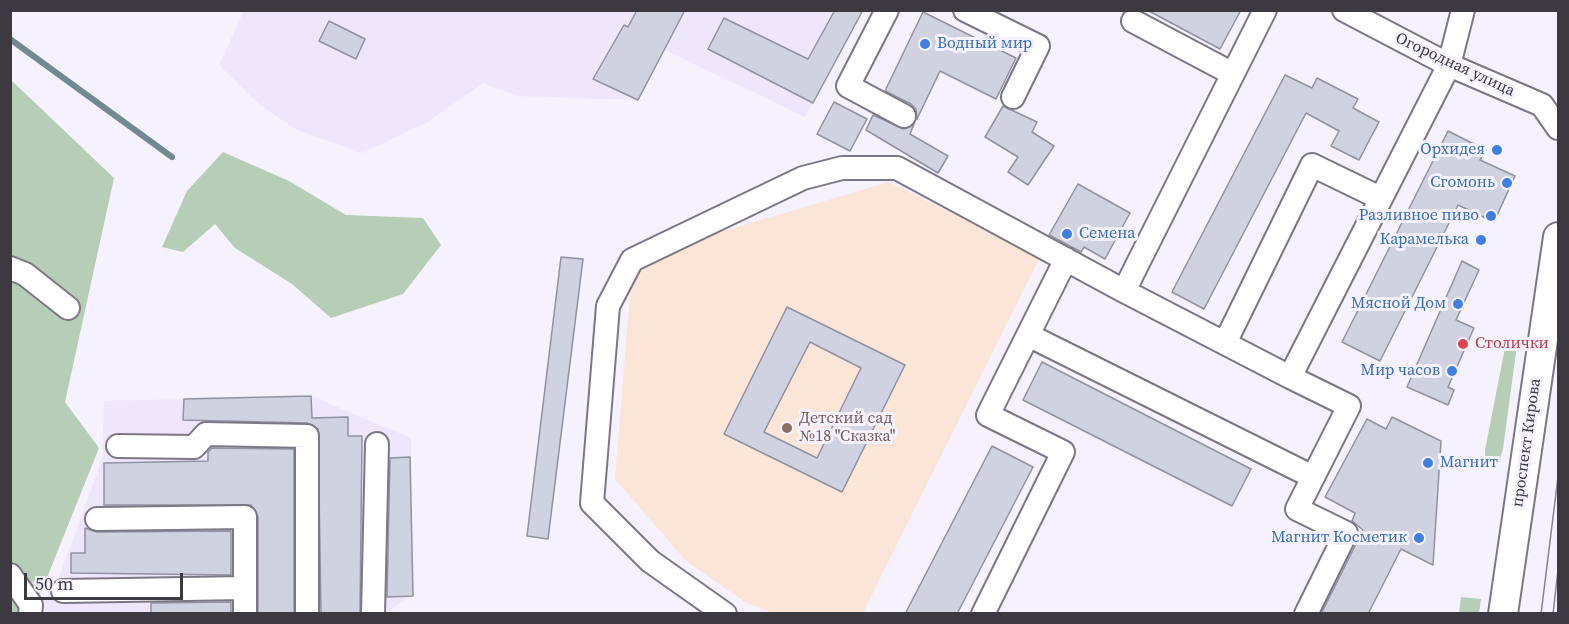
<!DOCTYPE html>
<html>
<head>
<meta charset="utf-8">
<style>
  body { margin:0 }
  #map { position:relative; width:1569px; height:624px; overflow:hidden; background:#f5f1fe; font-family:"Source Serif 4",serif }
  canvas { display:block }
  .frame { position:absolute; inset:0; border:12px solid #3c3940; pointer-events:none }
  .scale { position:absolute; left:24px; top:573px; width:159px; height:27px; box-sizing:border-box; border:3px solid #3c3940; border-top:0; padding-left:8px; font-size:18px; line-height:21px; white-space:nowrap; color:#3c3940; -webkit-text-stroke:4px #f5f1fe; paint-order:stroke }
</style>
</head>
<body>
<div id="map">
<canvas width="1569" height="624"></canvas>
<div class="frame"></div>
<div class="scale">50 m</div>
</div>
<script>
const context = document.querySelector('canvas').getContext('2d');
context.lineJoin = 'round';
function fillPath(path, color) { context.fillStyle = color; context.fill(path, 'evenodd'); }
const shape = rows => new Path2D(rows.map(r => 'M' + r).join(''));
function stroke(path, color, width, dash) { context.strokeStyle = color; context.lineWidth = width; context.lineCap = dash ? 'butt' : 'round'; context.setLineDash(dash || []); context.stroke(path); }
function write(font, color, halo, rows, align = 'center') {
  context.font = font + ' "Source Serif 4",serif'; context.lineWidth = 6; context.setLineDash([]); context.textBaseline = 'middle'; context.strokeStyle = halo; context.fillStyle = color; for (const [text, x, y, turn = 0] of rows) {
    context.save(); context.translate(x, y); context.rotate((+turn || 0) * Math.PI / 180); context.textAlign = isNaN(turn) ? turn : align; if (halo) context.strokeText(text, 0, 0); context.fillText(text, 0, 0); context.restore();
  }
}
const built = shape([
  [244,11,863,11,805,117,665,50,638,100,517,96,483,83,428,122,362,153,297,130,260,105,219,65],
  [311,396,411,438,413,596,394,607,389,613,38,614,60,574,102,460,104,401]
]);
const education = shape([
  [889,182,1040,257,863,613,773,613,745,602,685,560,615,479,631,283,656,251]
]);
const green = shape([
  [10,79,114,178,65,402,99,448,40,595,23,614,10,613],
  [223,152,289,181,346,215,423,218,441,245,403,294,331,318,292,284,235,248,215,224,183,252,162,247,187,191],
  [1513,347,1516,352,1503,449,1500,458,1489,460,1485,457,1485,450,1505,348],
  [1461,597,1481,599,1479,613,1459,613]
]);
const stream = shape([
  [10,39,172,157]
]);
const building = shape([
  [637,10,685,10,638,100,593,79,624,25,628,27,637,10],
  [835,10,863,10,813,103,708,49,724,18,808,59,835,10],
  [1147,10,1241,10,1220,49,1147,10],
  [923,12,1016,58,996,99,940,71,917,119,916,109,911,104,885,91,923,12],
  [329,21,365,39,356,59,319,41,329,21],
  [1285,75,1312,88,1317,78,1358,99,1353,108,1379,122,1359,160,1331,146,1339,131,1306,113,1204,309,1172,292,1285,75],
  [834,102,867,119,850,151,817,134,834,102],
  [1003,106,1037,122,1032,132,1054,146,1028,185,1008,172,1018,157,985,137,1003,106],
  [873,115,904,129,914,124,910,134,948,156,938,173,866,130,873,115],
  [1448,131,1486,150,1480,160,1515,176,1494,222,1458,205,1380,361,1342,342,1448,131],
  [1078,184,1130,213,1105,259,1084,247,1081,252,1049,235,1078,184],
  [561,257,583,259,548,539,527,536,561,257],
  [1462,261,1479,270,1456,320,1474,328,1448,387,1454,390,1448,405,1407,387,1462,261],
  [787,307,905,365,842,492,724,434,787,307],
  [810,342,861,368,817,458,764,432,810,342],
  [1042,362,1251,469,1232,506,1023,400,1042,362],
  [311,396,312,418,348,417,348,436,362,436,360,614,321,614,318,429,307,423,183,420,184,399,311,396],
  [1392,417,1441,441,1433,565,1401,549,1368,614,1321,614,1363,530,1352,521,1355,513,1325,497,1367,419,1386,429,1392,417],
  [992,446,1033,467,957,614,905,614,992,446],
  [212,448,294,449,294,614,258,614,258,517,251,505,104,505,104,463,208,461,208,452,212,448],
  [410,457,413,596,387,597,390,458,410,457],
  [85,528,97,532,231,531,231,575,71,573,71,553,85,553,85,528],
  [231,602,231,614,151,614,151,603,231,602]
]);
const minor = shape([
  [887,10,848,86,904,116],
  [965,10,1038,46,1013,97],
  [1344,10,1449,65,1542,105,1558,128],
  [1133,21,1233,74],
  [10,268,25,274,68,308],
  [1124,291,1290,377,1449,65,1463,10],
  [1028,335,1313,477],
  [1225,343,1312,165,1380,198],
  [1290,377,1349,406,1297,509,1346,533,1306,614],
  [118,446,194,447,206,434,307,436,307,614],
  [97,519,245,517,245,614],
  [10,575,31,605,30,614],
  [63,591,245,588],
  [373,614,377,444],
  [725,614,650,561,592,503,608,306,632,260,803,178,842,168,897,168,1124,291,1265,10],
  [983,614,1063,452,988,415,1066,259]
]);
const major = shape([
  [1503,614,1558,237]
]);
const tram = shape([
  [1541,614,1558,477],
  [1553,614,1558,570]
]);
const markers = [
  [925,44,6,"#3f7fe0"],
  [1497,150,6,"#3f7fe0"],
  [1507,183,6,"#3f7fe0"],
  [1491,216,6,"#3f7fe0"],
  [1067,234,6,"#3f7fe0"],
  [1481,240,6,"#3f7fe0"],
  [1458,304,6,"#3f7fe0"],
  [1463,344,6,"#e0444e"],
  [1452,371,6,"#3f7fe0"],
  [787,428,6,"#8d6e63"],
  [1428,463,6,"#3f7fe0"],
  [1419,538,6,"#3f7fe0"]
];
const shopNames = [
  ["Водный мир",937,44,"left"],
  ["Орхидея",1485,150],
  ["Сгомонь",1495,183],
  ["Разливное пиво",1479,216],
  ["Семена",1079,234,"left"],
  ["Карамелька",1469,240],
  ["Мясной Дом",1446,304],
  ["Мир часов",1440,371],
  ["Магнит",1440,463,"left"],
  ["Магнит Косметик",1407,538]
];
const streetNames = [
  ["Огородная улица",1455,65,25],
  ["проспект Кирова",1527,443,-82]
];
const healthNames = [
  ["Столички",1475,344]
];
const educationNames = [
  ["Детский сад",799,419],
  ["№18 \"Сказка\"",799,437]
];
fillPath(built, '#eee6fd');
fillPath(education, '#fae5d7');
fillPath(green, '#b7ceb6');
stroke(stream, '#708a95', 6);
fillPath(building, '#d0d1e1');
stroke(building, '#9191a1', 1.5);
stroke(minor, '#7c7785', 26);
stroke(major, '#7c7785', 32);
stroke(minor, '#fff', 22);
stroke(major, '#fff', 28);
stroke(tram, '#86828c', 1.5);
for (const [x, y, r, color] of markers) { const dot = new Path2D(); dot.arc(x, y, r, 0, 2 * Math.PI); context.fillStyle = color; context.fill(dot); stroke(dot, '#f5f1fe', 2); }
write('16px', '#366cbe', '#f5f1fe', shopNames, 'right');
write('16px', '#3c3940', '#f5f1fe', streetNames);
write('16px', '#be3a42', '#f5f1fe', healthNames, 'left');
write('16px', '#785e54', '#f5f1fe', educationNames, 'left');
</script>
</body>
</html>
